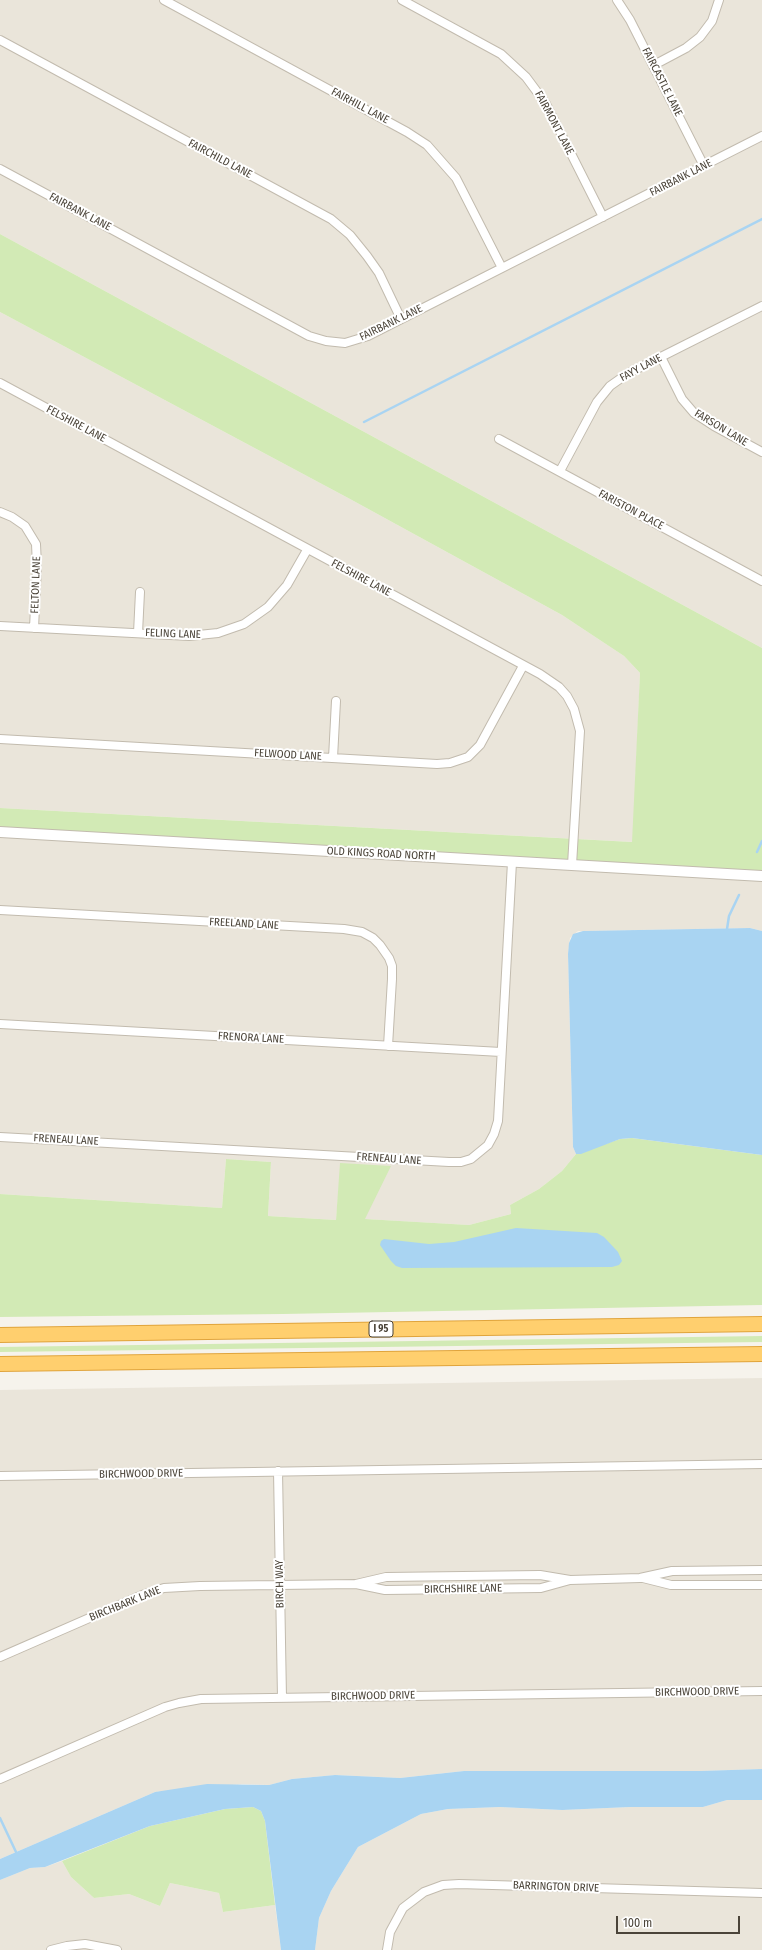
<!DOCTYPE html>
<html>
<head>
<meta charset="utf-8">
<style>
  body { margin:0 }
  #map { position:relative; width:762px; height:1950px; overflow:hidden; background:#f6f3ec; font-family:"Fira Sans Condensed",sans-serif }
  canvas { display:block }
  .scale { position:absolute; left:616px; top:1916px; width:124px; height:18px; box-sizing:border-box; border:2px solid #4b4439; border-top:0; padding-left:5px; font-size:12px; line-height:14px; white-space:nowrap; color:#4b4439; -webkit-text-stroke:3px #fff; paint-order:stroke }
</style>
</head>
<body>
<div id="map">
<canvas width="762" height="1950"></canvas>
<div class="scale">100 m</div>
</div>
<script>
const context = document.querySelector('canvas').getContext('2d');
context.lineJoin = 'round';
function fillPath(path, color) { context.fillStyle = color; context.fill(path, 'evenodd'); }
const shape = rows => new Path2D(rows.map(r => 'M' + r).join(''));
function stroke(path, color, width, dash) { context.strokeStyle = color; context.lineWidth = width; context.lineCap = dash ? 'butt' : 'round'; context.setLineDash(dash || []); context.stroke(path); }
function write(font, color, halo, rows, align = 'center') {
  context.font = font + ' "Fira Sans Condensed",sans-serif'; context.lineWidth = 4; context.setLineDash([]); context.textBaseline = 'middle'; context.strokeStyle = halo; context.fillStyle = color; for (const [text, x, y, turn = 0] of rows) {
    context.save(); context.translate(x, y); context.rotate((+turn || 0) * Math.PI / 180); context.textAlign = isNaN(turn) ? turn : align; if (halo) context.strokeText(text, 0, 0); context.fillText(text, 0, 0); context.restore();
  }
}
const residential = shape([
  [0,0,762,0,762,648,0,234],
  [0,312,350,499,562,615,624,656,640,673,633,842,0,808],
  [0,836,762,880,762,931,750,928,583,931,578,931,570,938,568,954,573,1147,576,1154,562,1171,539,1189,510,1205,511,1214,469,1225,364,1219,341,1163,336,1220,268,1216,271,1162,226,1159,222,1208,0,1194],
  [762,1378,762,1769,700,1771,464,1771,400,1778,335,1775,292,1779,269,1785,243,1784,155,1792,0,1859,0,1390],
  [727,1800,762,1800,762,1950,315,1950,319,1918,331,1891,358,1847,421,1814,448,1809,500,1807,562,1810,630,1807,703,1807],
  [62,1861,71,1877,94,1898,129,1894,160,1906,170,1883,219,1893,223,1912,275,1905,281,1950,0,1950,0,1880,30,1868,45,1867]
]);
const green = shape([
  [0,234,762,648,762,871,0,827,0,808,632,842,640,673,624,656,562,615,350,499,0,312],
  [632,1138,762,1155,762,1305,283,1314,0,1317,0,1194,222,1208,226,1159,271,1162,268,1216,336,1220,340,1163,391,1166,365,1219,469,1225,511,1214,510,1205,539,1189,562,1171,576,1154,620,1139],
  [762,1336,762,1342,0,1352,0,1347],
  [253,1807,261,1811,265,1821,275,1905,223,1912,219,1893,170,1883,160,1906,129,1894,94,1898,71,1877,62,1861,150,1826,225,1809]
]);
const water = shape([
  [750,928,762,931,762,1155,632,1138,620,1139,581,1154,576,1154,573,1147,568,954,569,943,573,934,583,931],
  [516,1228,597,1233,604,1237,618,1252,622,1261,619,1265,612,1267,402,1268,396,1266,391,1261,380,1245,381,1241,384,1239,429,1244,454,1242],
  [762,1769,762,1800,727,1800,703,1807,630,1807,562,1810,500,1807,448,1809,421,1814,358,1847,331,1891,319,1918,315,1950,281,1950,265,1821,261,1811,253,1807,225,1809,150,1826,45,1867,30,1868,0,1880,0,1859,155,1792,207,1784,269,1785,292,1779,335,1775,400,1778,464,1771,700,1771]
]);
const stream = shape([
  [364,422,762,219],
  [757,852,762,841],
  [727,929,729,916,739,895],
  [0,1818,16,1852]
]);
const minor = shape([
  [164,0,407,132,427,145,456,178,502,268],
  [402,0,501,54,526,77,546,104,603,217],
  [617,0,630,20,704,166],
  [0,40,331,219,350,235,367,256,379,273,401,319],
  [654,65,686,48,700,37,712,21,719,0],
  [0,169,309,336,326,341,345,343,368,336,762,136],
  [661,357,682,399,694,413,714,426,762,452],
  [0,383,540,674,559,687,567,696,574,709,580,731,572,865],
  [499,439,762,581],
  [560,471,597,402,610,386,627,374,762,306],
  [0,512,12,517,25,526,36,544,37,566,34,628],
  [0,626,189,636,218,633,244,624,268,607,287,585,307,550],
  [138,633,140,592],
  [0,739,437,764,450,763,468,757,480,745,523,666],
  [333,758,336,701],
  [0,910,344,929,362,932,373,938,380,945,389,958,392,966,392,979,388,1046],
  [0,1024,501,1052],
  [0,1137,449,1162,461,1162,471,1159,488,1145,494,1134,498,1121,512,862],
  [278,1471,282,1698],
  [0,1476,762,1464],
  [643,1578,671,1585,762,1585],
  [570,1580,540,1575,386,1577,356,1584,385,1590,541,1588,570,1580,640,1578,672,1571,762,1570],
  [0,1657,142,1595,164,1588,200,1586,356,1584],
  [0,1779,165,1707,179,1703,201,1699,762,1691],
  [51,1950,67,1946,85,1944,117,1950],
  [387,1950,390,1932,403,1908,424,1892,443,1885,459,1884,762,1893]
]);
const tertiary = shape([
  [0,832,762,876]
]);
const motorway = shape([
  [0,1335,762,1324],
  [0,1364,762,1354]
]);
const shields = [
  [381,1329,24]
];
const shieldNames = [
  ["I 95",381,1329]
];
const streetNames = [
  ["FAIRCASTLE LANE",662,82,63],
  ["FAIRHILL LANE",360,106,28],
  ["FAIRMONT LANE",554,123,62],
  ["FAIRCHILD LANE",220,159,28],
  ["FAIRBANK LANE",681,178,-27],
  ["FAIRBANK LANE",80,212,28],
  ["FAIRBANK LANE",391,323,-26],
  ["FAYY LANE",641,368,-28],
  ["FELSHIRE LANE",76,424,28],
  ["FARSON LANE",721,428,31],
  ["FARISTON PLACE",631,510,28],
  ["FELSHIRE LANE",361,578,28],
  ["FELTON LANE",36,585,-88],
  ["FELING LANE",173,634,2],
  ["FELWOOD LANE",288,755,3],
  ["OLD KINGS ROAD NORTH",381,854,3],
  ["FREELAND LANE",244,924,3],
  ["FRENORA LANE",251,1038,3],
  ["FRENEAU LANE",66,1140,3],
  ["FRENEAU LANE",389,1159,4],
  ["BIRCHWOOD DRIVE",141,1474,-1],
  ["BIRCH WAY",280,1584,-91],
  ["BIRCHSHIRE LANE",463,1589,-1],
  ["BIRCHBARK LANE",125,1604,-22],
  ["BIRCHWOOD DRIVE",697,1692,-1],
  ["BIRCHWOOD DRIVE",373,1696,-1],
  ["BARRINGTON DRIVE",556,1887,2]
];
fillPath(residential, '#eae5da');
fillPath(green, '#d2eab5');
fillPath(water, '#a9d4f2');
stroke(stream, '#a9d4f2', 2.5);
stroke(minor, '#c2bbae', 10);
stroke(tertiary, '#c2bbae', 12);
stroke(motorway, '#e0a43c', 16);
stroke(minor, '#fff', 8);
stroke(tertiary, '#fff', 10);
stroke(motorway, '#ffcf6e', 14);
for (const [x, y, w] of shields) { const box = new Path2D(); box.roundRect(x - w / 2, y - 8, w, 16, 3); context.fillStyle = '#fff'; context.fill(box); stroke(box, '#4b4439', 1); }
write('bold 10px', '#4b4439', null, shieldNames);
write('11px', '#4b4439', '#fff', streetNames);
</script>
</body>
</html>
